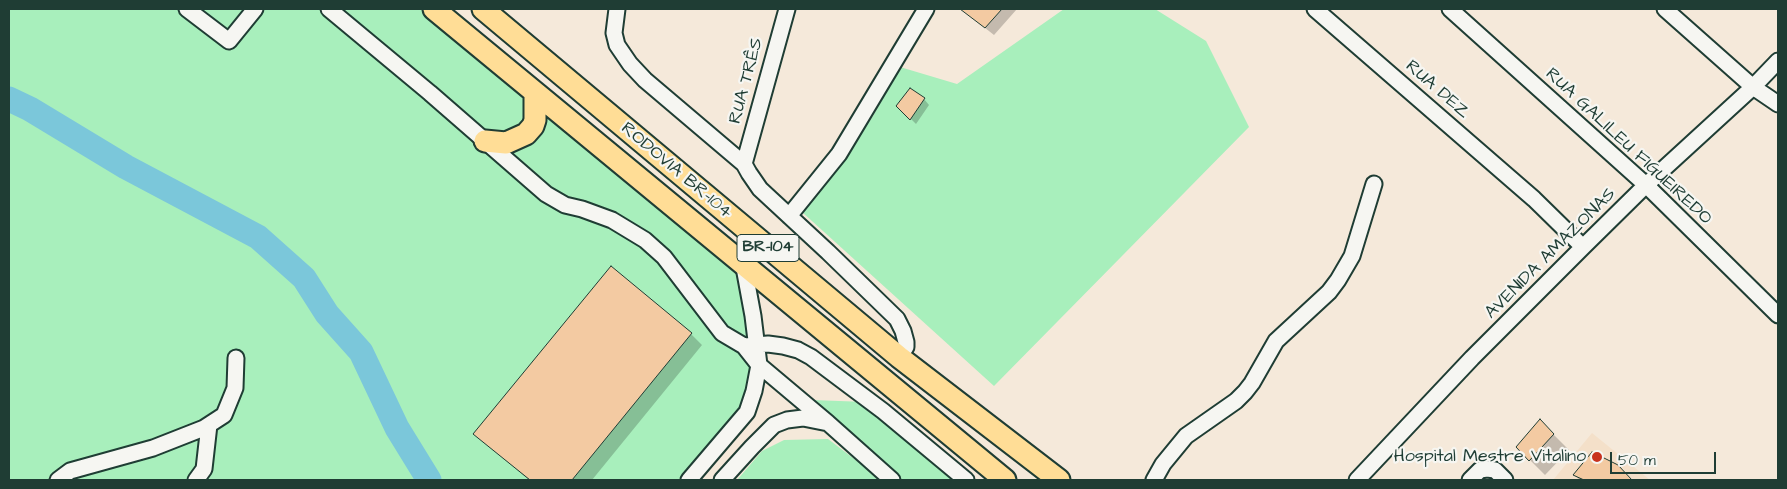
<!DOCTYPE html>
<html>
<head>
<meta charset="utf-8">
<style>
  body { margin:0 }
  #map { position:relative; width:1787px; height:489px; overflow:hidden; background:#f5e9da; font-family:"Architects Daughter",sans-serif }
  canvas { display:block }
  .frame { position:absolute; inset:0; border:10px solid #1f3d34; pointer-events:none }
  .scale { position:absolute; left:1610px; top:452px; width:106px; height:22px; box-sizing:border-box; border:2px solid #1f3d34; border-top:0; padding-left:6px; font-size:15px; line-height:18px; white-space:nowrap; color:#1f3d34; -webkit-text-stroke:4px #f6f6f2; paint-order:stroke }
</style>
</head>
<body>
<div id="map">
<canvas width="1787" height="489"></canvas>
<div class="frame"></div>
<div class="scale">50 m</div>
</div>
<script>
const context = document.querySelector('canvas').getContext('2d');
context.lineJoin = 'round';
function fillPath(path, color) { context.fillStyle = color; context.fill(path, 'evenodd'); }
const shape = rows => new Path2D(rows.map(r => 'M' + r).join(''));
function stroke(path, color, width, dash) { context.strokeStyle = color; context.lineWidth = width; context.lineCap = dash ? 'butt' : 'round'; context.setLineDash(dash || []); context.stroke(path); }
function write(font, color, halo, rows, align = 'center') {
  context.font = font + ' "Architects Daughter",sans-serif'; context.lineWidth = 4.5; context.setLineDash([]); context.textBaseline = 'middle'; context.strokeStyle = halo; context.fillStyle = color; for (const [text, x, y, turn = 0] of rows) {
    context.save(); context.translate(x, y); context.rotate((+turn || 0) * Math.PI / 180); context.textAlign = isNaN(turn) ? turn : align; if (halo) context.strokeText(text, 0, 0); context.fillText(text, 0, 0); context.restore();
  }
}
const built = shape([
  [1592,433,1650,480,1553,480]
]);
const green = shape([
  [9,9,428,9,737,267,756,348,744,411,687,480,9,480],
  [1064,9,1155,9,1206,41,1249,127,994,386,802,212,873,116,900,67,957,84],
  [812,400,866,402,957,480,898,480],
  [828,439,861,464,878,480,737,480,762,451,784,440]
]);
const shadow = shape([
  [961,9,1017,9,994,35],
  [924,99,929,105,916,124,898,106],
  [611,268,691,334,702,345,592,480,529,480,475,434],
  [1540,421,1569,450,1545,475,1530,460],
  [1617,466,1631,480,1580,480,1574,475]
]);
const river = shape([
  [9,99,30,109,126,167,258,237,304,278,327,314,361,352,397,428,429,480]
]);
const building = shape([
  [960,9,1002,9,985,28,960,9],
  [910,88,925,98,910,120,896,106,910,88],
  [611,266,692,333,572,480,530,480,473,434,611,266],
  [1540,419,1554,434,1529,461,1516,447,1540,419],
  [1592,452,1618,465,1632,480,1584,480,1573,475,1592,452]
]);
const minor = shape([
  [187,9,229,41,255,9],
  [329,9,430,93,546,194,565,205,582,209,612,220,645,240,664,257,722,333,744,346,759,365,828,423,892,480],
  [617,9,614,33,617,45,630,64,645,80,744,164,749,173,760,189,828,252,897,319,903,331,906,342,906,347,899,357],
  [1315,9,1534,199,1583,247],
  [1450,9,1646,185,1778,315],
  [1665,9,1753,87,1778,104],
  [744,164,787,9],
  [789,216,839,154,926,9],
  [744,346,768,344,783,346,798,350,811,357,883,411,966,480],
  [58,480,70,471,153,448,204,428,224,415,235,388,236,358],
  [196,480,204,469,209,425],
  [689,480,747,412,754,391,759,365,753,316,743,262],
  [722,480,752,447,774,425,787,420,803,418,828,423],
  [1154,480,1163,464,1186,436,1236,401,1245,392,1252,383,1276,341,1329,292,1338,280,1352,256,1374,184],
  [1357,480,1472,358,1583,247,1646,185,1753,87,1778,61],
  [1470,480,1480,470,1487,469,1495,470,1505,480]
]);
const highway = shape([
  [434,9,1005,480],
  [483,9,899,357,1059,480],
  [485,141,506,143,526,134,533,126,535,120,535,94]
]);
const markers = [
  [1597,457,6,"#c8321e"]
];
const shields = [
  [768,248,62]
];
const shieldNames = [
  ["BR-104",768,248]
];
const streetNames = [
  ["RUA TRÊS",747,81,-75],
  ["RUA DEZ",1437,90,41],
  ["RUA GALILEU FIGUEIREDO",1628,147,43],
  ["RODOVIA BR-104",676,171,40],
  ["AVENIDA AMAZONAS",1551,254,-45]
];
const poiNames = [
  ["Hospital Mestre Vitalino",1586,457]
];
fillPath(built, '#f4e0c9');
fillPath(green, '#a8efbc');
fillPath(shadow, '#0003');
stroke(river, '#7bc7da', 25);
fillPath(building, '#f3caa2');
stroke(building, '#1f3d34', 1);
stroke(minor, '#1f3d34', 19);
stroke(highway, '#1f3d34', 25);
stroke(minor, '#f6f6f2', 15);
stroke(highway, '#ffdd96', 21);
for (const [x, y, r, color] of markers) { const dot = new Path2D(); dot.arc(x, y, r, 0, 2 * Math.PI); context.fillStyle = color; context.fill(dot); stroke(dot, '#f6f6f2', 2); }
for (const [x, y, w] of shields) { const box = new Path2D(); box.roundRect(x - w / 2, y - 13.5, w, 27, 4); context.fillStyle = '#f6f6f2'; context.fill(box); stroke(box, '#1f3d34', 1); }
write('bold 16px', '#1f3d34', null, shieldNames);
write('18px', '#1f3d34', '#f6f6f2', streetNames);
write('18px', '#1f3d34', '#f6f6f2', poiNames, 'right');
</script>
</body>
</html>
